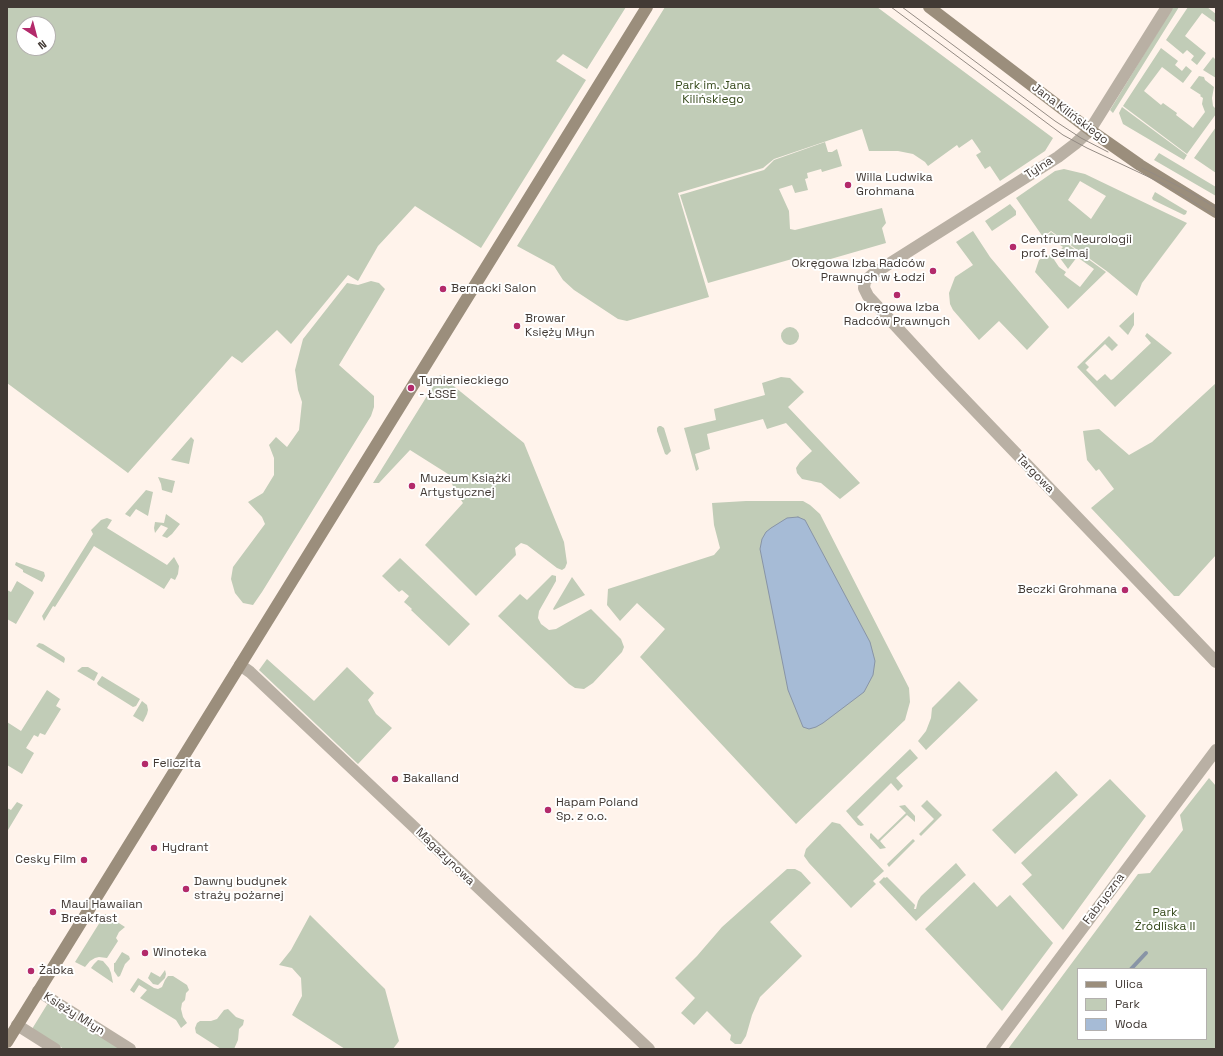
<!DOCTYPE html>
<html>
<head>
<meta charset="utf-8">
<style>
  body { margin:0 }
  #map { position:relative; width:1223px; height:1056px; overflow:hidden; background:#fff3eb; font-family:"Space Grotesk",sans-serif }
  canvas { display:block }
  .frame { position:absolute; inset:0; border:8px solid #423a35; pointer-events:none }
  .legend { position:absolute; left:1077px; top:968px; width:130px; height:72px; box-sizing:border-box; background:#fff; border:1px solid #b3b0ae; margin:0; padding:5px 7px; list-style:none; font-size:12px; color:#423a35 }
  .legend li { display:flex; align-items:center; gap:8px; height:20px }
  .legend b { width:20px; border:1px solid #b3b0ae }
  .north { position:absolute; left:16px; top:16px; width:40px; height:40px; box-sizing:border-box; background:#fff; border:1px solid #b3b0ae; border-radius:50%; rotate:144deg; font-size:11px; font-weight:700; line-height:16px; text-align:center; color:#423a35 }
  .north::after { content:''; display:block; margin:auto; width:14px; height:18px; background:#b32a6b; clip-path:polygon(50% 0,100% 100%,50% 72%,0 100%) }
</style>
</head>
<body>
<div id="map">
<canvas width="1223" height="1056"></canvas>
<div class="frame"></div>
<ul class="legend">
<li><b style="height:5px;background:#9b8e7c"></b>Ulica</li>
<li><b style="height:11px;background:#c1ccb7"></b>Park</li>
<li><b style="height:11px;background:#a6bbd6"></b>Woda</li>
</ul>
<div class="north">N</div>
</div>
<script>
const context = document.querySelector('canvas').getContext('2d');
context.lineJoin = 'round';
function fillPath(path, color) { context.fillStyle = color; context.fill(path, 'evenodd'); }
const shape = rows => new Path2D(rows.map(r => 'M' + r).join(''));
function stroke(path, color, width, dash) { context.strokeStyle = color; context.lineWidth = width; context.lineCap = dash ? 'butt' : 'round'; context.setLineDash(dash || []); context.stroke(path); }
function write(font, color, halo, rows, align = 'center') {
  context.font = font + ' "Space Grotesk",sans-serif'; context.lineWidth = 4; context.setLineDash([]); context.textBaseline = 'middle'; context.strokeStyle = halo; context.fillStyle = color; for (const [text, x, y, turn = 0] of rows) {
    context.save(); context.translate(x, y); context.rotate((+turn || 0) * Math.PI / 180); context.textAlign = isNaN(turn) ? turn : align; if (halo) context.strokeText(text, 0, 0); context.fillText(text, 0, 0); context.restore();
  }
}
const green = shape([
  [8,7,626,7,587,69,563,54,556,61,586,80,481,248,415,206,378,246,358,281,348,275,291,344,277,330,242,363,232,356,128,473,7,383],
  [24,24,48,24,48,48,24,48],
  [665,7,877,7,1053,138,1045,151,1000,181,990,166,985,169,976,155,981,152,972,139,959,148,957,145,928,166,925,162,913,154,898,151,869,151,862,129,774,159,763,168,678,193,709,297,627,321,618,319,574,290,563,280,554,266,517,246],
  [1173,7,1179,7,1113,113,1110,110],
  [1188,7,1207,7,1216,14,1216,23,1202,13,1185,36,1206,53,1197,65,1191,60,1194,56,1187,50,1183,54,1166,40],
  [1161,48,1178,61,1175,65,1182,71,1186,66,1192,71,1183,83,1162,67,1144,91,1161,105,1163,103,1177,113,1176,115,1193,128,1205,112,1202,104,1203,98,1200,96,1201,95,1190,88,1199,76,1204,77,1205,80,1214,87,1212,98,1213,106,1216,109,1216,114,1187,154,1123,106],
  [1213,57,1216,60,1216,78,1203,70],
  [1122,107,1187,155,1184,160,1123,124,1119,113],
  [1216,127,1216,173,1194,158],
  [825,142,828,152,832,152,837,149,842,166,822,172,821,169,807,173,808,178,805,179,808,190,795,193,792,185,779,189,789,211,790,229,795,230,882,208,886,223,882,228,886,243,796,269,792,259,708,283,680,195,764,170,774,160],
  [1159,153,1216,187,1216,196,1154,160],
  [1064,169,1085,174,1187,223,1142,283,1137,296,1108,272,1051,231,1043,237,1016,198,1055,171],
  [1080,181,1106,196,1091,219,1068,200],
  [1155,192,1185,210,1187,211,1186,214,1184,215,1153,200,1152,198],
  [1010,204,1016,211,1016,215,992,231,985,221],
  [973,231,990,257,1049,327,1027,350,999,321,979,340,953,310,950,304,949,293,955,277,973,265,956,242],
  [1051,232,1106,272,1068,309,1035,272,1039,260,1045,256,1051,255,1059,267,1066,272,1064,275,1080,287,1094,269,1077,257,1068,269,1057,254,1063,247,1047,236],
  [371,281,379,283,385,289,339,365,374,396,374,407,371,416,262,592,253,605,243,603,235,593,231,579,233,567,265,524,262,517,248,502,263,493,274,475,274,458,269,445,276,437,287,447,299,430,302,402,298,390,295,370,303,339,347,283,358,285],
  [1134,312,1134,325,1128,335,1119,326],
  '781 336a9 9 0 1 1 18 0a9 9 0 1 1-18 0Z',
  [1147,333,1172,353,1115,407,1077,367,1109,336,1118,345,1112,351,1105,344,1085,363,1089,367,1086,370,1097,381,1105,374,1111,380,1113,379,1151,343,1145,336],
  [440,375,524,443,564,542,567,563,565,568,562,570,557,568,527,545,521,543,515,548,516,555,476,596,425,545,463,503,455,491,448,474,410,450,379,483,373,483],
  [781,377,790,378,804,392,788,407,860,483,840,499,821,483,802,479,797,473,796,468,800,462,812,451,786,423,767,429,763,419,707,434,710,449,695,454,699,469,696,471,684,428,716,420,714,409,765,395,762,383],
  [1216,383,1216,555,1179,596,1174,596,1091,508,1114,489,1099,469,1096,471,1087,460,1083,431,1099,429,1129,455,1152,442],
  [659,426,661,426,664,428,671,451,667,455,665,454,657,431,657,428],
  [191,437,194,440,189,464,171,460],
  [158,477,175,481,172,493,162,490,161,484],
  [146,490,153,492,148,516,136,509,130,517,125,514],
  [746,501,803,501,810,505,820,514,909,688,910,702,905,720,796,824,640,657,665,629,637,603,620,621,607,605,608,589,714,555,720,548,714,525,712,503],
  [166,514,180,524,172,534,167,538,162,536,168,528,161,525,155,533,154,528,155,522,164,523],
  [107,518,112,520,107,528,167,565,174,557,179,566,178,574,175,580,171,578,164,589,94,546,55,607,53,606,44,621,42,616,93,534,91,530,101,520],
  [400,558,470,624,449,646,411,610,412,609,404,602,409,596,402,590,399,592,382,576],
  [16,562,44,572,45,576,42,582,23,572,23,570,15,565],
  [552,575,556,576,556,581,539,611,538,618,541,624,549,630,556,629,591,609,621,639,624,647,622,652,593,683,584,689,575,688,569,684,498,616,520,594,527,600],
  [572,577,585,595,554,610,553,609],
  [17,581,33,591,34,593,16,624,7,619,7,590,11,592],
  [39,643,43,644,64,657,65,659,64,663,36,646],
  [267,659,314,701,347,667,374,693,368,700,376,714,392,728,358,764,259,670],
  [82,667,88,667,98,673,94,681,77,671],
  [102,676,140,699,136,706,133,707,98,685,97,683],
  [959,681,978,700,926,750,918,741,926,731,931,718,932,708],
  [47,690,60,699,56,706,61,709,45,735,40,733,38,737,34,735,26,748,34,753,22,774,7,765,7,722,21,731],
  [142,701,147,705,148,710,147,714,143,722,133,716],
  [910,749,918,758,896,778,903,786,898,791,891,783,857,817,864,825,861,826,858,825,846,811],
  [1056,771,1078,795,1015,854,992,830],
  [1209,778,1216,786,1216,1049,1008,1049,1138,874,1150,873,1183,830,1180,815],
  [1078,969,1206,969,1206,1039,1078,1039],
  [1110,779,1146,816,1063,930,1022,884,1032,875,1021,863],
  [927,800,942,815,921,836,919,834,934,819,921,806],
  [17,802,23,805,8,830,7,808,11,810],
  [905,805,915,816,915,822,907,815,880,841,886,848,880,849,870,838,870,834,871,833,878,840,906,813,899,806],
  [832,822,840,824,884,871,873,881,876,884,851,908,809,863,804,856,806,849],
  [913,839,915,841,889,867,887,864],
  [956,863,966,875,916,921,879,882,884,877,885,878,887,877,915,905,914,909,916,909,918,901,921,896],
  [787,869,795,869,801,872,811,883,770,922,802,956,760,997,752,1015,746,1036,741,1044,735,1044,730,1040,731,1035,707,1011,694,1025,681,1013,695,998,675,978,697,956,722,927],
  [974,882,997,907,1010,895,1053,943,1002,1011,925,929],
  [105,914,125,927,119,932,116,938,118,941,107,958,99,957,95,958,90,961,85,967,75,962],
  [310,915,385,989,399,1041,393,1049,345,1049,292,1015,302,996,301,978,292,968,279,965,291,950],
  [122,952,129,956,130,959,125,964,120,976,118,977,114,971,114,963,115,963],
  [98,960,103,961,109,968,111,973,113,983,91,968,94,964],
  [165,970,166,974,165,978,158,985,153,984,148,978,151,972,160,977],
  [168,976,173,976,187,985,189,990,186,993,185,1000,182,1003,181,1009,183,1017,187,1023,181,1028,176,1020,140,998,147,990,139,985,134,993,130,990,138,978,154,988,158,989,162,987,165,980],
  [48,1003,121,1049,64,1049,32,1029],
  [228,1009,236,1017,244,1020,243,1025,239,1029,238,1040,234,1049,221,1049,196,1033,195,1028,197,1023,200,1021,211,1021,217,1019,224,1010]
]);
const water = shape([
  [798,517,805,520,870,642,875,661,873,675,864,692,823,723,816,727,809,729,803,727,788,690,760,549,762,539,766,532,771,528,787,518,798,517]
]);
const stream = shape([
  [1131,969,1146,953]
]);
const street = shape([
  [1167,7,1090,130,1075,144,1058,157,873,274,865,281,864,288,868,296,940,374,1216,662],
  [240,665,250,672,649,1049],
  [38,991,130,1049],
  [17,1025,55,1049],
  [992,1049,1216,750]
]);
const secondary = shape([
  [929,7,1090,130,1140,165,1216,212],
  [7,1042,647,7]
]);
const tram = shape([
  [891,7,1063,135,1087,148,1168,186,1216,216],
  [902,7,1055,121,1081,138,1108,152],
  [1142,168,1192,193,1216,208]
]);
const markers = [
  [848,185,4,"#b32a6b"],
  [1013,247,4,"#b32a6b"],
  [933,271,4,"#b32a6b"],
  [443,289,4,"#b32a6b"],
  [897,295,4,"#b32a6b"],
  [517,326,4,"#b32a6b"],
  [411,388,4,"#b32a6b"],
  [412,486,4,"#b32a6b"],
  [1125,590,4,"#b32a6b"],
  [145,764,4,"#b32a6b"],
  [395,779,4,"#b32a6b"],
  [548,810,4,"#b32a6b"],
  [154,848,4,"#b32a6b"],
  [84,860,4,"#b32a6b"],
  [186,889,4,"#b32a6b"],
  [53,912,4,"#b32a6b"],
  [145,953,4,"#b32a6b"],
  [31,971,4,"#b32a6b"]
];
const parkNames = [
  ["Park im. Jana",713,86],
  ["Kilińskiego",713,100],
  ["Park",1165,913],
  ["Źródliska II",1165,927]
];
const streetNames = [
  ["Jana Kilińskiego",1070,114,37],
  ["Tylna",1039,168,-33],
  ["Targowa",1035,474,46],
  ["Magazynowa",445,857,44],
  ["Fabryczna",1104,899,-53],
  ["Księży Młyn",74,1014,32]
];
const poiNames = [
  ["Willa Ludwika",856,178],
  ["Grohmana",856,192],
  ["Centrum Neurologii",1021,240],
  ["prof. Selmaj",1021,254],
  ["Okręgowa Izba Radców",925,264,"right"],
  ["Prawnych w Łodzi",925,278,"right"],
  ["Bernacki Salon",451,289],
  ["Okręgowa Izba",897,308,"center"],
  ["Radców Prawnych",897,322,"center"],
  ["Browar",525,319],
  ["Księży Młyn",525,333],
  ["Tymienieckiego",419,381],
  ["- ŁSSE",419,395],
  ["Muzeum Książki",420,479],
  ["Artystycznej",420,493],
  ["Beczki Grohmana",1117,590,"right"],
  ["Feliczita",153,764],
  ["Bakalland",403,779],
  ["Hapam Poland",556,803],
  ["Sp. z o.o.",556,817],
  ["Hydrant",162,848],
  ["Cesky Film",76,860,"right"],
  ["Dawny budynek",194,882],
  ["straży pożarnej",194,896],
  ["Maui Hawaiian",61,905],
  ["Breakfast",61,919],
  ["Winoteka",153,953],
  ["Żabka",39,971]
];
fillPath(green, '#c1ccb7');
fillPath(water, '#a6bbd6');
stroke(water, '#8894a6', 1);
stroke(stream, '#8894a6', 4);
stroke(street, '#b9b0a4', 12);
stroke(secondary, '#9b8e7c', 12);
stroke(tram, '#948b84', 1);
for (const [x, y, r, color] of markers) { const dot = new Path2D(); dot.arc(x, y, r, 0, 2 * Math.PI); context.fillStyle = color; context.fill(dot); stroke(dot, '#fff', 1.5); }
write('12px', '#364a1c', '#fff', parkNames);
write('12px', '#423a35', '#fff', streetNames);
write('12px', '#423a35', '#fff', poiNames, 'left');
</script>
</body>
</html>
